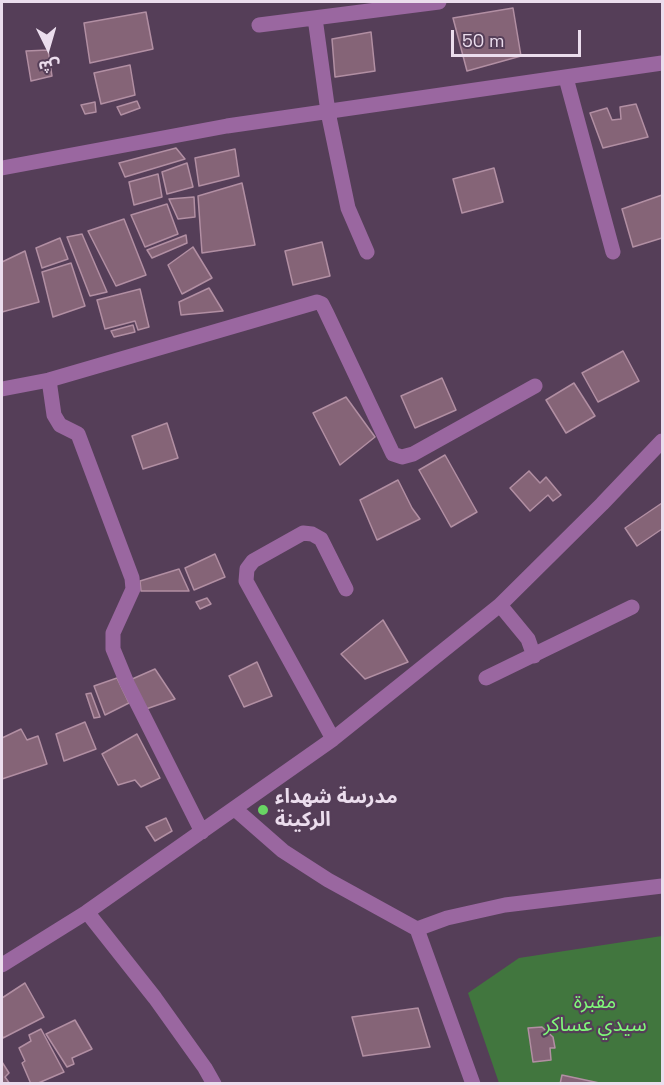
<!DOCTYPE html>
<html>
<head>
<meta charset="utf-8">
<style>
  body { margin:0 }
  #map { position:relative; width:664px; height:1085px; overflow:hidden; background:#553e58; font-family:"Space Grotesk","Noto Sans Arabic",sans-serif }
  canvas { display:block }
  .frame { position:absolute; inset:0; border:3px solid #ebdded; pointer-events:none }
  .north { position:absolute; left:18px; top:18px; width:60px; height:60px; -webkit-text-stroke:4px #553e58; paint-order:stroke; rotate:175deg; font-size:16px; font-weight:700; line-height:24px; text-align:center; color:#ebdded }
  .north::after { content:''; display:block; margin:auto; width:21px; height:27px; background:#ebdded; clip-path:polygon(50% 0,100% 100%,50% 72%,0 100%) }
  .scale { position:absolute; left:451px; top:30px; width:130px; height:27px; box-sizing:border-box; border:3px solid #ebdded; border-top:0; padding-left:8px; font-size:18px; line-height:21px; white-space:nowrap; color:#ebdded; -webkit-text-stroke:4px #553e58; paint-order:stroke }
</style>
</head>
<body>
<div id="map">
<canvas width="664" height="1085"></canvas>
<div class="frame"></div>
<div class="north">ش</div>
<div class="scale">50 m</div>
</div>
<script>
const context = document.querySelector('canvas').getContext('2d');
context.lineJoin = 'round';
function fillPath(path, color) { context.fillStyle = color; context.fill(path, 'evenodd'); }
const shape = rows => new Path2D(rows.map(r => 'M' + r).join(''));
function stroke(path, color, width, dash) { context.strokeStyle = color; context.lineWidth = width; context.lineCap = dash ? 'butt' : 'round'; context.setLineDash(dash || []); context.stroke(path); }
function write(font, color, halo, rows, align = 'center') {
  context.font = font + ' "Space Grotesk","Noto Sans Arabic",sans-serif'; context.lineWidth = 4.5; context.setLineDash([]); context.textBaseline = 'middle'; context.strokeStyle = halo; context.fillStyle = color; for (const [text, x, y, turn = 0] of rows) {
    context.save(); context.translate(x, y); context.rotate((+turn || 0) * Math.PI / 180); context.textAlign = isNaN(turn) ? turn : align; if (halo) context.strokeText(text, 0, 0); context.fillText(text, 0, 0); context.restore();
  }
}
const green = shape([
  [662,936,662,1083,499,1083,468,993,519,958]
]);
const building = shape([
  [513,8,521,56,467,71,453,18,513,8],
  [146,12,153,49,90,63,84,23,146,12],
  [371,32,375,71,335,77,332,39,371,32],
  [48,50,52,76,31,81,26,51,48,50],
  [130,65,135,95,101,104,94,73,130,65],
  [137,101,140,108,121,115,117,107,137,101],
  [95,102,96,112,85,114,81,105,95,102],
  [636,104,648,137,603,148,590,113,607,108,612,120,621,119,620,107,636,104],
  [176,148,185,159,125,177,119,163,176,148],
  [235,149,239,176,199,186,195,158,235,149],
  [187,163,193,187,167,194,162,172,187,163],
  [494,168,503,202,462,213,453,179,494,168],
  [158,174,162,197,134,205,129,182,158,174],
  [242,183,255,245,202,253,198,196,242,183],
  [662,195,662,238,633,247,622,209,662,195],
  [194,197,195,217,178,219,169,199,194,197],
  [167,204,178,234,145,247,131,215,167,204],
  [124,219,146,275,116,286,88,231,124,219],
  [82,234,107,292,90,296,67,237,82,234],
  [186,235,187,243,152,258,147,250,186,235],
  [60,238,68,259,42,268,36,248,60,238],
  [322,242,330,276,293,285,285,251,322,242],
  [193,247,212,278,182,294,168,265,193,247],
  [25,251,39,302,2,312,2,262,25,251],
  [71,263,85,306,53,317,42,272,71,263],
  [209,288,223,311,181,315,179,302,209,288],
  [140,289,149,327,138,330,135,321,105,329,97,300,140,289],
  [133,325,135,332,114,337,111,331,133,325],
  [623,351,639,381,598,402,582,373,623,351],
  [442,378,456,410,415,428,401,396,442,378],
  [574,383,595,416,566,433,546,400,574,383],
  [346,397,375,437,340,465,313,413,346,397],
  [167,423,178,458,143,469,132,436,167,423],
  [445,455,477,512,451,527,419,470,445,455],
  [529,471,540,483,546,477,561,495,553,501,548,495,530,511,510,488,529,471],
  [398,480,412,508,420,519,377,540,360,500,398,480],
  [662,503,662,529,637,546,625,528,662,503],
  [215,554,225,577,194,590,185,568,215,554],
  [179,569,189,591,141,591,140,581,179,569],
  [207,598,211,604,200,609,196,602,207,598],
  [383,620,408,662,365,679,341,654,383,620],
  [257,662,272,696,244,707,229,676,257,662],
  [155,669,175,699,146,709,130,680,155,669],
  [117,678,129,703,105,715,94,686,117,678],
  [91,693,100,717,94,718,86,694,91,693],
  [85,722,96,749,64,761,56,734,85,722],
  [21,729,27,740,38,736,47,764,2,779,2,738,21,729],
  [137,734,160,778,141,787,135,780,118,785,102,754,137,734],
  [166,818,172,831,155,841,146,827,166,818],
  [25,983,44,1017,3,1038,2,1035,2,998,25,983],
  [418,1008,430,1047,363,1056,352,1017,418,1008],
  [75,1020,92,1049,72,1058,74,1064,67,1067,46,1034,75,1020],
  [542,1027,553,1037,555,1048,550,1048,551,1060,533,1062,528,1028,542,1027],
  [41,1029,64,1072,36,1084,31,1084,22,1063,25,1061,19,1048,31,1041,29,1035,41,1029],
  [2,1062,9,1073,5,1077,10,1084,2,1084,2,1062],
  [562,1075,604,1084,560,1084,562,1075]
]);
const minor = shape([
  [315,18,328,112,348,208,367,252],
  [259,25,439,2],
  [566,78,613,252],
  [2,168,227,126,662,63],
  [49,380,54,415,60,425,78,434,132,578,133,589,113,633,113,649,127,683,202,832],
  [2,389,49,380,317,302,322,304,326,312,393,454,402,457,413,454,535,386],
  [500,605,528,639,534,656],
  [486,678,632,607],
  [333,739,246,581,247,569,253,561,303,533,312,534,321,539,346,589],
  [235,809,283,851,328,880,417,929,473,1084],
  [87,912,155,998,205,1068,214,1084],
  [417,929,447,918,505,905,662,886],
  [2,965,87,912,333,739,500,605,602,504,662,441]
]);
const markers = [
  [263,810,6,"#69d464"]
];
const poiNames = [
  ["مدرسة شهداء",275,798],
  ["الركينة",275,821]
];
const parkNames = [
  ["مقبرة",595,1003],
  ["سيدي عساكر",595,1026]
];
fillPath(green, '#41763e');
fillPath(building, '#856477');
stroke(building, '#b28fa3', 1.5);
stroke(minor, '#9a67a0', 15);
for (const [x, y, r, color] of markers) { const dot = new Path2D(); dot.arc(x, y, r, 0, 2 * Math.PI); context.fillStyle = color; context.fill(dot); stroke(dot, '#553e58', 2); }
write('bold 20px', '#ebdded', '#553e58', poiNames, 'left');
write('20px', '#80f97a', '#553e58', parkNames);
</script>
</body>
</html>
